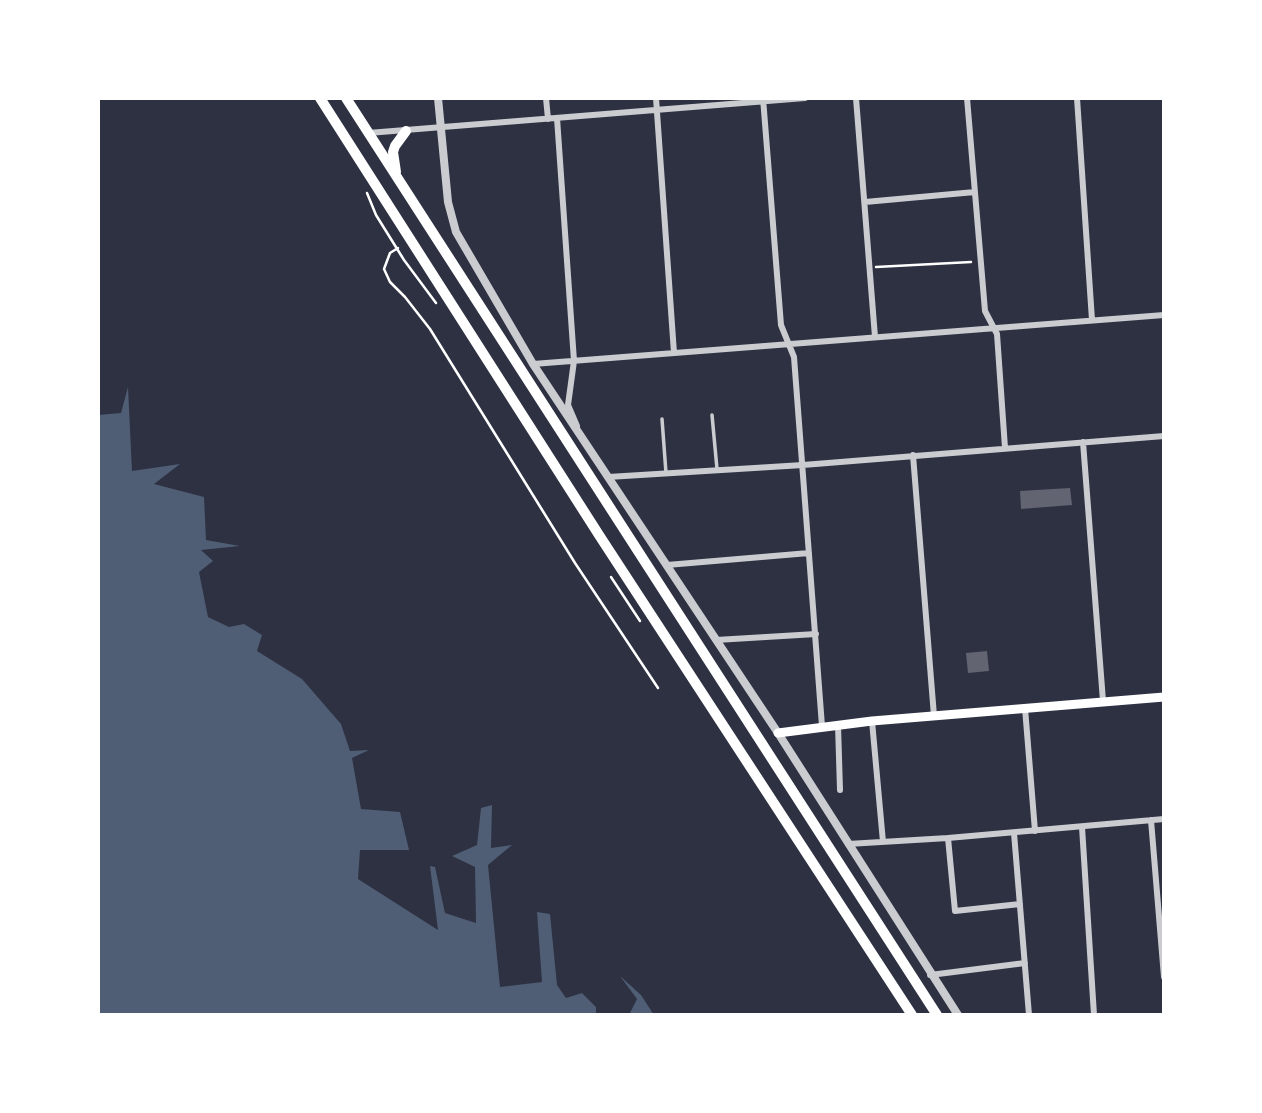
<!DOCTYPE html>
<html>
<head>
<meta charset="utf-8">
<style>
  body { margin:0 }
  #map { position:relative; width:1262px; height:1113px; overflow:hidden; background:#2d3142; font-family:Commissioner,sans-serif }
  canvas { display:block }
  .frame { position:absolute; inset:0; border:100px solid #fff; pointer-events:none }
</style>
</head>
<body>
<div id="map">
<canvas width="1262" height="1113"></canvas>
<div class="frame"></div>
</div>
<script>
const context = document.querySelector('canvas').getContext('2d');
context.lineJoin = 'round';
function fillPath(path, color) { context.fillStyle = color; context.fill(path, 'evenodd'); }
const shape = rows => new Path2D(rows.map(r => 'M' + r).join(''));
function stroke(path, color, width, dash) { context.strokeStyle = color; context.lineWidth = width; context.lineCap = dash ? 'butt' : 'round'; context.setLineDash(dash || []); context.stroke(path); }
const water = shape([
  [128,387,132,471,180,464,154,484,204,497,206,540,240,546,201,550,213,561,199,572,208,617,229,627,244,624,262,635,257,651,302,679,341,724,350,751,369,750,352,758,361,809,400,812,409,850,360,850,358,879,438,930,430,866,435,867,445,913,476,923,475,867,452,856,477,845,481,808,492,805,491,848,512,845,488,865,500,987,542,982,537,912,550,914,557,985,566,998,582,993,596,1007,596,1015,98,1015,98,415,121,413],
  [620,976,641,995,654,1015,629,1015,637,999]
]);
const building = shape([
  [1070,488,1072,505,1021,509,1020,491],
  [987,651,989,671,968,673,966,653]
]);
const path = shape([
  [367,193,376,215,404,260,436,303],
  [398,248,390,253,384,269,390,282,405,297,430,329,575,563,658,688],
  [876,267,971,262],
  [611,577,640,621]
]);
const service = shape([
  [712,415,717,469],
  [662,419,666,473]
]);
const minor = shape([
  [546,98,548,119],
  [656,98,674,353],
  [763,98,781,325,794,357,822,726],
  [856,98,875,337],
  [967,98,985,311,997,334,1005,448],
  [1077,98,1092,320],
  [557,118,574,361,568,405,577,426],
  [368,133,805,98],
  [865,202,975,192],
  [533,364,1164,315],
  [1083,442,1103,701],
  [913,455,934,716],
  [608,477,803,465,1164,436],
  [667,565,809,553],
  [716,640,816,634],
  [1025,708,1035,831],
  [872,721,883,842],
  [838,725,840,790],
  [1151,820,1164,977],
  [1082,827,1094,1015],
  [1014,833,1029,1015],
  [948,838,955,911,1020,904],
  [848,844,948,838,1164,819],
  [930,975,1025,963]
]);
const tertiary = shape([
  [438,98,448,202,456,232,533,364,778,733,958,1015]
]);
const secondary = shape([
  [778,733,872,721,1164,697]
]);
const trunk = shape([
  [320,98,599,535,912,1015],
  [346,98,937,1015],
  [396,172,393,152,395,146,406,131]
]);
fillPath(water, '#4f5d75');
fillPath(building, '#626471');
stroke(path, '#fff', 2.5);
stroke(service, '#caccd0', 3.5);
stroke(minor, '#caccd0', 6);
stroke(tertiary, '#caccd0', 8);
stroke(secondary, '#fff', 9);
stroke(trunk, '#fff', 10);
</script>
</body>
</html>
